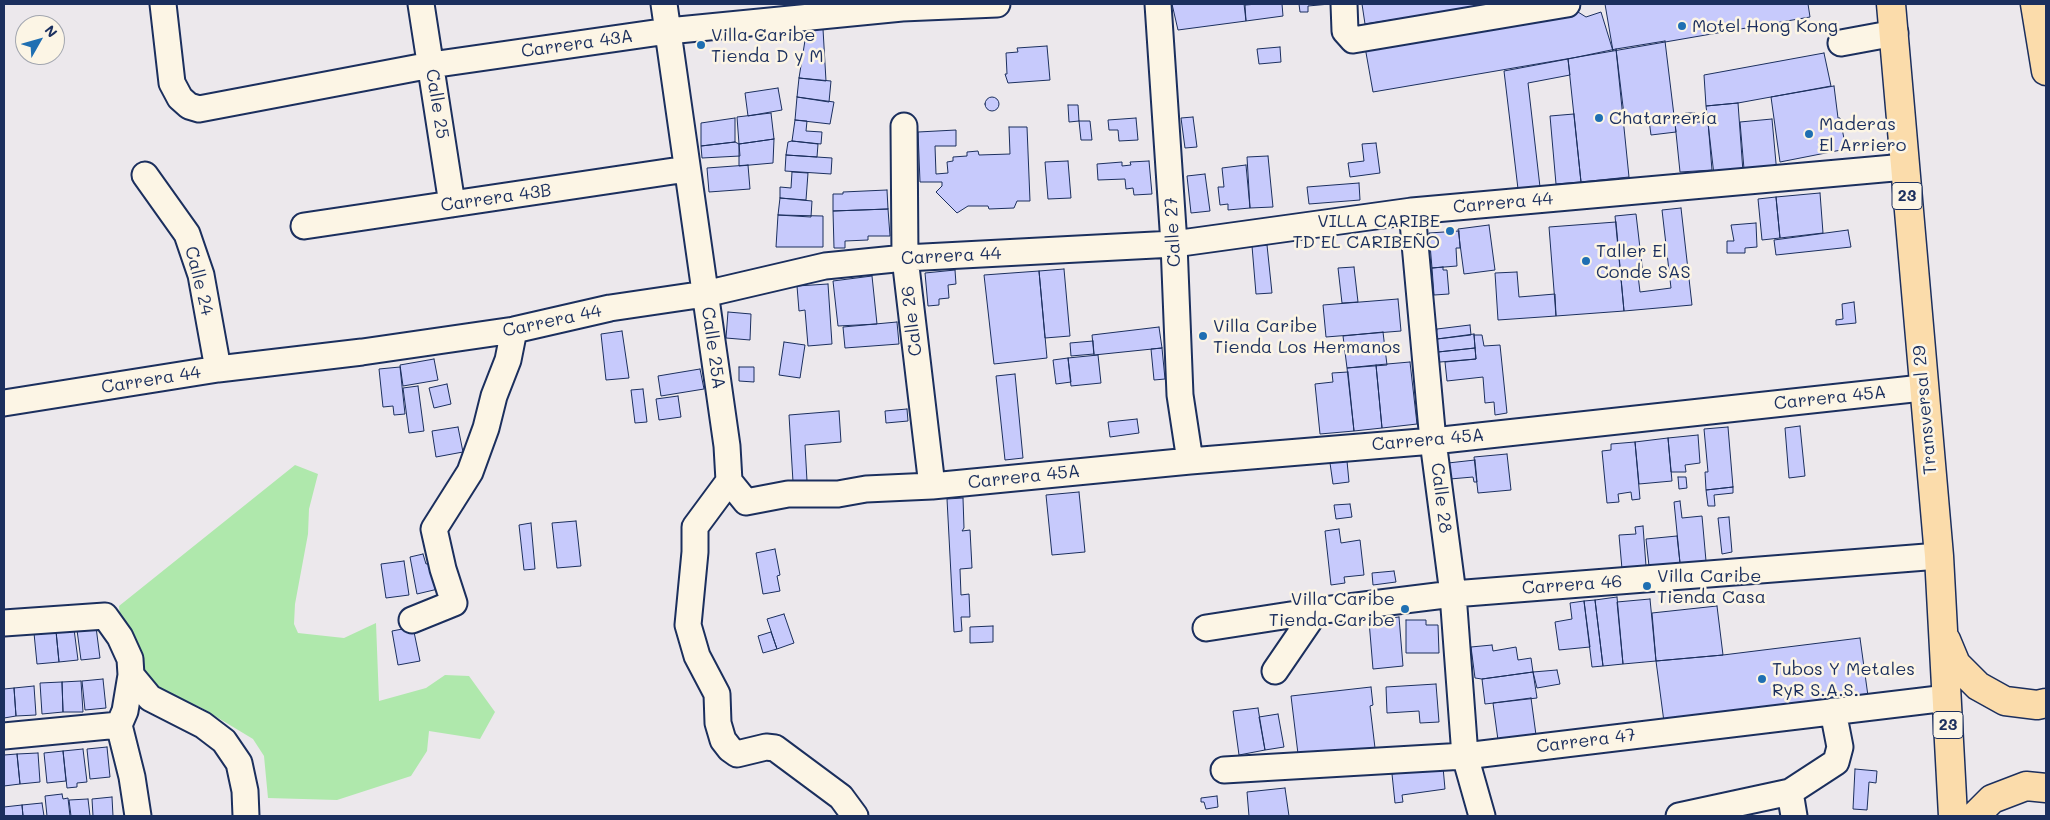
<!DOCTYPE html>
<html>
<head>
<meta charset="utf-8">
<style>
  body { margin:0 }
  #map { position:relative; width:2050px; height:820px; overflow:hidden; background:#ece8ec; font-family:Mali,sans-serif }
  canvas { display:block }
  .frame { position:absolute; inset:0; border:5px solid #1b2f5e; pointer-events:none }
  .north { position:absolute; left:15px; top:15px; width:50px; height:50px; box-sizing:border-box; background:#fcf5e5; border:1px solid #a2a6af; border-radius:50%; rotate:52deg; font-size:14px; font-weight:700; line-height:20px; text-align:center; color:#1b2f5e }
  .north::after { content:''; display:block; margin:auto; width:18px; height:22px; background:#1f6fb2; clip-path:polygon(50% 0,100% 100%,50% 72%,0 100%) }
</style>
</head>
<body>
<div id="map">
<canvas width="2050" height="820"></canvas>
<div class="frame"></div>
<div class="north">N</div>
</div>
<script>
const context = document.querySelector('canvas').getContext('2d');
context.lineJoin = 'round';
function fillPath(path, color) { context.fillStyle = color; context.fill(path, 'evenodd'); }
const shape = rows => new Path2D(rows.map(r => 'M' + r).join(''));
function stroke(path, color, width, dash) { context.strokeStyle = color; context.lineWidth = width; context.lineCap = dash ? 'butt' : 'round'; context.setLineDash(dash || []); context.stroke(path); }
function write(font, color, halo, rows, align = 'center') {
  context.font = font + ' Mali,sans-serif'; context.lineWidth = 5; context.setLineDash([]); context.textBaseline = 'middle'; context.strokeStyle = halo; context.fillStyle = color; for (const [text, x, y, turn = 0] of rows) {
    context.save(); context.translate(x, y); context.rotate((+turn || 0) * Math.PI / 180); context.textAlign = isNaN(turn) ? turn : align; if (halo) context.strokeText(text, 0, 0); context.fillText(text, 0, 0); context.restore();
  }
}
const green = shape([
  [295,465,318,474,309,509,308,534,295,604,294,624,298,633,344,638,376,623,379,701,426,688,445,675,469,676,495,712,480,739,429,731,427,751,411,776,337,800,268,798,264,756,253,739,200,707,154,689,120,617,119,606]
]);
const building = shape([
  [1172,4,1244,4,1246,21,1178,30,1172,4],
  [1258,4,1282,4,1283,16,1246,21,1245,5,1258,4],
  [1299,4,1330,4,1308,6,1308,12,1300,12,1299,4],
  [1362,4,1496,4,1365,24,1362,4],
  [1605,4,1808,4,1810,17,1613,51,1605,4],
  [1578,12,1586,17,1601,12,1613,51,1373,92,1365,47,1578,12],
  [807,28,823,29,826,81,799,78,807,28],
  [1665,41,1676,132,1651,135,1649,120,1625,123,1616,49,1665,41],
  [1047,46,1050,80,1008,83,1005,74,1007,74,1006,53,1018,52,1017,48,1047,46],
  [1280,47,1281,62,1259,64,1257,49,1280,47],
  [1616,49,1629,177,1581,182,1568,59,1616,49],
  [1824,53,1831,86,1738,103,1706,106,1704,75,1824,53],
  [1568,59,1570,75,1528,83,1540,187,1518,189,1504,71,1568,59],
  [799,78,831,81,829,102,797,97,799,78],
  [1834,86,1838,118,1840,118,1846,149,1780,162,1771,97,1834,86],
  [778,88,782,110,748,116,745,93,778,88],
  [797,97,834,102,830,124,795,120,797,97],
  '985 104a7 7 0 1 1 14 0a7 7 0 1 1-14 0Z',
  [1738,103,1743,172,1714,175,1706,106,1738,103],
  [1068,105,1078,105,1079,121,1069,122,1068,105],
  [771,113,774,139,739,144,737,117,771,113],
  [1686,113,1695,113,1695,122,1708,122,1712,170,1680,172,1675,123,1687,122,1686,113],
  [1574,114,1581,182,1556,184,1550,116,1574,114],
  [1193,117,1197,147,1185,148,1181,118,1193,117],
  [735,118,735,142,701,146,701,123,735,118],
  [1136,118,1138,140,1119,141,1118,130,1109,130,1108,120,1136,118],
  [1772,119,1777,174,1744,169,1740,122,1772,119],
  [795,120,807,121,806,131,822,132,821,144,792,141,795,120],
  [1079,121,1090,121,1092,140,1081,140,1079,121],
  [1009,127,1027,127,1030,201,1017,201,1014,208,989,209,988,206,968,206,957,213,936,192,942,186,942,182,920,182,918,132,956,130,956,146,935,146,936,174,948,173,947,162,953,161,953,157,967,156,967,152,978,151,979,155,1010,154,1009,127],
  [774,139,773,163,739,166,739,144,774,139],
  [792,141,818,144,817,157,786,155,788,142,792,141],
  [735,142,739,144,740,156,702,158,701,146,735,142],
  [1376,143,1380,173,1350,177,1348,163,1364,161,1362,144,1376,143],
  [786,155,832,158,831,174,785,171,786,155],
  [1268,156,1273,207,1250,208,1247,157,1268,156],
  [1068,161,1071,198,1048,199,1045,162,1068,161],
  [1149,161,1152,194,1134,195,1133,188,1126,189,1125,179,1098,180,1097,164,1122,162,1122,166,1131,165,1130,162,1149,161],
  [748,165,750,189,709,192,707,168,748,165],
  [1246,165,1250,208,1228,210,1228,204,1220,205,1218,187,1224,187,1222,168,1246,165],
  [792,172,808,173,806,200,780,198,780,187,791,188,792,172],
  [1205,174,1210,211,1191,213,1187,176,1205,174],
  [1359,183,1360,200,1309,204,1307,187,1359,183],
  [887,190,888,209,833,211,833,194,843,194,843,192,887,190],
  [1820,193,1823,233,1780,238,1776,197,1820,193],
  [1776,197,1780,238,1762,240,1758,199,1776,197],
  [780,198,812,201,811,217,778,215,780,198],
  [1681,208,1692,305,1624,311,1615,216,1636,214,1643,274,1638,275,1640,292,1671,288,1662,210,1681,208],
  [888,209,890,236,868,236,868,240,845,241,845,248,834,248,833,211,888,209],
  [778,215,823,216,823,247,776,247,778,215],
  [1616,222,1624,311,1556,316,1549,227,1616,222],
  [1756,223,1757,247,1745,248,1745,253,1727,253,1727,241,1734,241,1731,225,1756,223],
  [1489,225,1495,270,1464,274,1458,229,1489,225],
  [1848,230,1851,247,1776,255,1774,240,1848,230],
  [1459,231,1460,248,1456,248,1457,266,1432,268,1429,233,1459,231],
  [1267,245,1272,293,1256,294,1252,246,1267,245],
  [1354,267,1358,302,1342,303,1338,268,1354,267],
  [1443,267,1443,270,1447,270,1449,294,1434,295,1432,268,1443,267],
  [1064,269,1070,336,1045,338,1039,271,1064,269],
  [955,270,956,284,948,285,949,298,939,299,939,305,928,306,925,273,955,270],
  [1039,271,1047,358,994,364,984,275,1039,271],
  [1517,272,1519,297,1555,294,1556,316,1498,320,1495,273,1517,272],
  [872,276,877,324,838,326,833,281,872,276],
  [828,284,832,344,808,346,805,310,799,311,797,286,828,284],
  [1398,299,1401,331,1326,337,1323,305,1398,299],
  [1854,302,1856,323,1836,325,1836,320,1843,319,1842,304,1854,302],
  [728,312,751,314,750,340,726,338,728,312],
  [897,322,899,344,845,348,843,327,897,322],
  [1470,325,1471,335,1437,339,1436,335,1437,329,1470,325],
  [1159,327,1162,348,1094,355,1092,335,1159,327],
  [622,331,629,378,606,380,601,334,622,331],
  [1383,332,1387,365,1347,368,1343,336,1383,332],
  [1474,334,1475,348,1438,352,1436,349,1437,339,1474,334],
  [1474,335,1482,335,1484,346,1500,345,1507,413,1495,415,1494,402,1485,403,1483,377,1447,381,1445,362,1476,359,1474,335],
  [1093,341,1094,354,1071,356,1070,343,1093,341],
  [784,342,805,345,800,378,779,375,784,342],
  [1162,348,1165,379,1154,380,1151,349,1162,348],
  [1475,348,1476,359,1440,362,1438,360,1438,352,1475,348],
  [1098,355,1101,383,1071,386,1068,358,1098,355],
  [1068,358,1071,382,1056,384,1053,360,1068,358],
  [434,359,438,380,403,386,400,365,434,359],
  [1410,362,1417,424,1382,428,1376,365,1410,362],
  [1376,365,1382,428,1354,431,1347,368,1376,365],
  [400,367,405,414,394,415,393,406,383,407,379,369,400,367],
  [739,367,754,367,754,382,739,381,739,367],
  [700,369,704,389,661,396,658,376,700,369],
  [1348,372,1354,431,1320,434,1315,384,1333,382,1332,373,1348,372],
  [1015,374,1023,458,1005,460,996,376,1015,374],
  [447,384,451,404,434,408,429,388,447,384],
  [418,386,424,431,409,433,403,388,418,386],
  [643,389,647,422,635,423,631,390,643,389],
  [678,396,681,417,659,420,656,399,678,396],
  [907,409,908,421,886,423,885,411,907,409],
  [839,411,841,442,805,445,807,481,793,482,789,415,839,411],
  [1137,419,1139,433,1110,437,1108,422,1137,419],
  [1800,426,1805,476,1789,478,1785,428,1800,426],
  [458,427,463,452,436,457,432,431,458,427],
  [1728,427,1733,487,1706,490,1705,472,1708,472,1704,429,1728,427],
  [1698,435,1700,463,1685,465,1686,472,1671,472,1668,438,1698,435],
  [1668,438,1672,481,1639,484,1635,442,1668,438],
  [1635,442,1640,499,1632,500,1631,492,1618,494,1619,502,1607,503,1602,451,1611,450,1611,444,1635,442],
  [1507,454,1511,490,1478,493,1474,457,1507,454],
  [1475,460,1477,482,1474,482,1473,477,1450,479,1448,463,1475,460],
  [1347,461,1349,482,1333,484,1330,463,1347,461],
  [1678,477,1686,477,1687,488,1679,489,1678,477],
  [1733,487,1733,493,1714,495,1715,506,1708,506,1706,490,1733,487],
  [1079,492,1085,552,1052,555,1046,495,1079,492],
  [963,498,964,528,962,531,970,530,972,568,960,569,961,595,969,594,970,617,961,617,962,631,954,632,947,499,963,498],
  [1680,501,1682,518,1702,516,1706,561,1680,563,1674,502,1680,501],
  [1350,504,1352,517,1336,519,1334,505,1350,504],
  [1729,517,1732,552,1722,554,1718,518,1729,517],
  [576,521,581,566,557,568,552,523,576,521],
  [531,523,535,569,524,570,519,525,531,523],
  [1643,526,1646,566,1622,569,1619,535,1636,534,1635,527,1643,526],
  [1339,529,1341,543,1360,540,1364,575,1344,577,1345,583,1331,585,1325,531,1339,529],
  [1677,536,1680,563,1649,566,1646,539,1677,536],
  [775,549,780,575,777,576,780,591,763,594,756,553,775,549],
  [423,554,426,564,432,563,438,589,417,594,410,557,423,554],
  [404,561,409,595,386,598,381,564,404,561],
  [1394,571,1396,582,1373,585,1372,573,1394,571],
  [1617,597,1623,664,1603,666,1595,600,1617,597],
  [1650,599,1656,661,1623,664,1617,602,1650,599],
  [1595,600,1603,666,1592,667,1584,601,1595,600],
  [1584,601,1590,647,1559,650,1555,622,1572,619,1570,603,1584,601],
  [1717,606,1723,655,1656,661,1652,613,1717,606],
  [784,614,794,643,777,649,767,619,784,614],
  [1399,617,1403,666,1373,669,1369,621,1399,617],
  [1406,620,1426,620,1426,625,1438,625,1439,653,1406,653,1406,620],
  [993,626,993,642,970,643,970,627,993,626],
  [96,627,100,658,81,660,77,630,96,627],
  [413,627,420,661,398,665,392,631,413,627],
  [74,629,78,660,59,662,56,631,74,629],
  [56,631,59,662,37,664,34,633,56,631],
  [771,632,777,649,763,653,758,636,771,632],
  [1860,638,1868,696,1664,722,1656,661,1723,655,1860,638],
  [1492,645,1493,651,1516,647,1518,660,1531,658,1533,672,1482,679,1475,678,1471,647,1492,645],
  [1557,670,1560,684,1537,688,1533,672,1557,670],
  [1533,672,1537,698,1485,704,1482,679,1533,672],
  [103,679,106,708,85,710,82,681,103,679],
  [81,681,83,712,63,712,62,682,81,681],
  [62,682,63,712,42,714,40,683,62,682],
  [1436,684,1439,722,1420,723,1419,711,1387,713,1386,687,1436,684],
  [34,686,36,715,16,716,14,688,34,686],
  [1371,687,1373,705,1370,706,1375,748,1298,754,1291,696,1371,687],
  [14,688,16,716,4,718,4,689,14,688],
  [1531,698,1536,735,1498,740,1493,703,1531,698],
  [1258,708,1265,750,1239,755,1233,711,1258,708],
  [1278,714,1284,747,1265,750,1259,717,1278,714],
  [107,747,110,777,90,779,87,749,107,747],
  [83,749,87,782,77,783,77,787,67,788,63,751,83,749],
  [63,751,66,781,47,783,44,753,63,751],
  [38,753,40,782,20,784,17,754,38,753],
  [17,754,20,784,4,786,4,755,17,754],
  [1443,767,1445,789,1402,795,1403,802,1395,803,1392,774,1443,767],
  [1855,769,1877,771,1876,783,1869,782,1867,810,1853,809,1855,769],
  [1285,788,1289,816,1249,816,1247,792,1285,788],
  [62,794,63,799,68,798,70,816,47,816,45,796,62,794],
  [1217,796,1218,807,1206,809,1204,802,1201,802,1201,798,1217,796],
  [112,797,113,816,93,816,92,799,112,797],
  [88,799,90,816,71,816,69,800,88,799],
  [42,803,44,816,23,816,22,805,42,803],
  [22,805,23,816,4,816,4,807,22,805]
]);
const minor = shape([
  [163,4,172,83,180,98,189,106,199,109,431,65,668,31,902,8,997,4],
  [421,4,452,204],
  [664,4,727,446,729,481,746,502,788,494,838,494,866,489,932,486,1190,461,1433,441,1922,388],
  [1158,4,1174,244,1180,395,1190,461],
  [1344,4,1345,31,1353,40,1567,4],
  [1841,43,1895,33],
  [904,126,905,258,932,486],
  [145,175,187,234,201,275,218,369],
  [1412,211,1433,441,1453,594,1465,756,1482,816],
  [304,226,687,169],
  [4,403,218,369,362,352,514,330,610,308,705,294,825,266,905,258,1174,244,1412,211,1905,167],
  [729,481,695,527,695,552,688,625,697,656,717,694,718,723,723,740,730,749,737,754,766,747,775,748,841,797,855,816],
  [412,620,454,603,443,569,434,529,470,472,486,428,494,396,508,360,514,330],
  [4,623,105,616,120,637,130,659,131,675,125,711,119,725,132,777,138,816],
  [1206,628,1316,611,1453,594,1939,556],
  [1275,671,1316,611],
  [131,675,150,698,203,725,224,741,239,763,245,791,246,816],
  [4,736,119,725],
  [1224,770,1465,756,1947,698],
  [1790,792,1794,816],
  [1679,816,1790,792,1836,762,1840,747,1833,711]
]);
const highway = shape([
  [1891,4,1939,556,1953,816],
  [2035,4,2046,71],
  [1946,640,1956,664,1978,686,2005,701,2037,705,2046,703],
  [1975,816,1992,799,2026,786,2046,788]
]);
const markers = [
  [1682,26,5,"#1f6fb2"],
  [701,45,5,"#1f6fb2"],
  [1599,118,5,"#1f6fb2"],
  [1809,134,5,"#1f6fb2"],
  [1450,231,5,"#1f6fb2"],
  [1586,261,5,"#1f6fb2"],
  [1203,336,5,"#1f6fb2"],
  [1647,586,5,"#1f6fb2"],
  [1405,609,5,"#1f6fb2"],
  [1762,679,5,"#1f6fb2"]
];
const shields = [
  [1907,196,30],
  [1948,725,30]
];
const shieldNames = [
  ["23",1907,196],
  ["23",1948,725]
];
const poiNames = [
  ["Motel Hong Kong",1692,26],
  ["Villa Caribe",711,35],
  ["Tienda D y M",711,56],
  ["Chatarrería",1609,118],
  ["Maderas",1819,124],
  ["El Arriero",1819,145],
  ["VILLA CARIBE",1440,221,"right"],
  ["TD EL CARIBEÑO",1440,242,"right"],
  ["Taller El",1596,251],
  ["Conde SAS",1596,272],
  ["Villa Caribe",1213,326],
  ["Tienda Los Hermanos",1213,347],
  ["Villa Caribe",1657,576],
  ["Tienda Casa",1657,597],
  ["Villa Caribe",1395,599,"right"],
  ["Tienda Caribe",1395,620,"right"],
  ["Tubos Y Metales",1772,669],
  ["RyR S.A.S.",1772,690]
];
const streetNames = [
  ["Carrera 43A",577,44,-8],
  ["Calle 25",437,104,81],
  ["Carrera 43B",496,198,-8],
  ["Carrera 44",1503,203,-5],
  ["Calle 27",1173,232,-93],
  ["Carrera 44",951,256,-3],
  ["Calle 24",199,281,76],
  ["Carrera 44",552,321,-12],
  ["Calle 26",912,321,-97],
  ["Calle 25A",713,348,82],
  ["Carrera 44",151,380,-9],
  ["Carrera 45A",1830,398,-6],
  ["Transversal 29",1925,410,-95],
  ["Carrera 45A",1428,440,-5],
  ["Carrera 45A",1024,477,-6],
  ["Calle 28",1441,498,83],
  ["Carrera 46",1572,585,-4],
  ["Carrera 47",1586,741,-7]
];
fillPath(green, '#afe8ac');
fillPath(building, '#c7cafc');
stroke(building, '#1b2f5e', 1);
stroke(minor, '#1b2f5e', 29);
stroke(highway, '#1b2f5e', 31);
stroke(minor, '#fcf5e5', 25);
stroke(highway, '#fbdcab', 28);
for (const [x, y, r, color] of markers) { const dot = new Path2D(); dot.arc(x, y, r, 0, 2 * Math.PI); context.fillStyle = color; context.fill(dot); stroke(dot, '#fcf5e5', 2); }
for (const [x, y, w] of shields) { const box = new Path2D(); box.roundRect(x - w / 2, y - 13.5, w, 27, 4); context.fillStyle = '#fcf5e5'; context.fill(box); stroke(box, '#1b2f5e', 1); }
write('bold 16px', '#1b2f5e', null, shieldNames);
write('18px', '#1b2f5e', '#fcf5e5', poiNames, 'left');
write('18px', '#1b2f5e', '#fcf5e5', streetNames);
</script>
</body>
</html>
